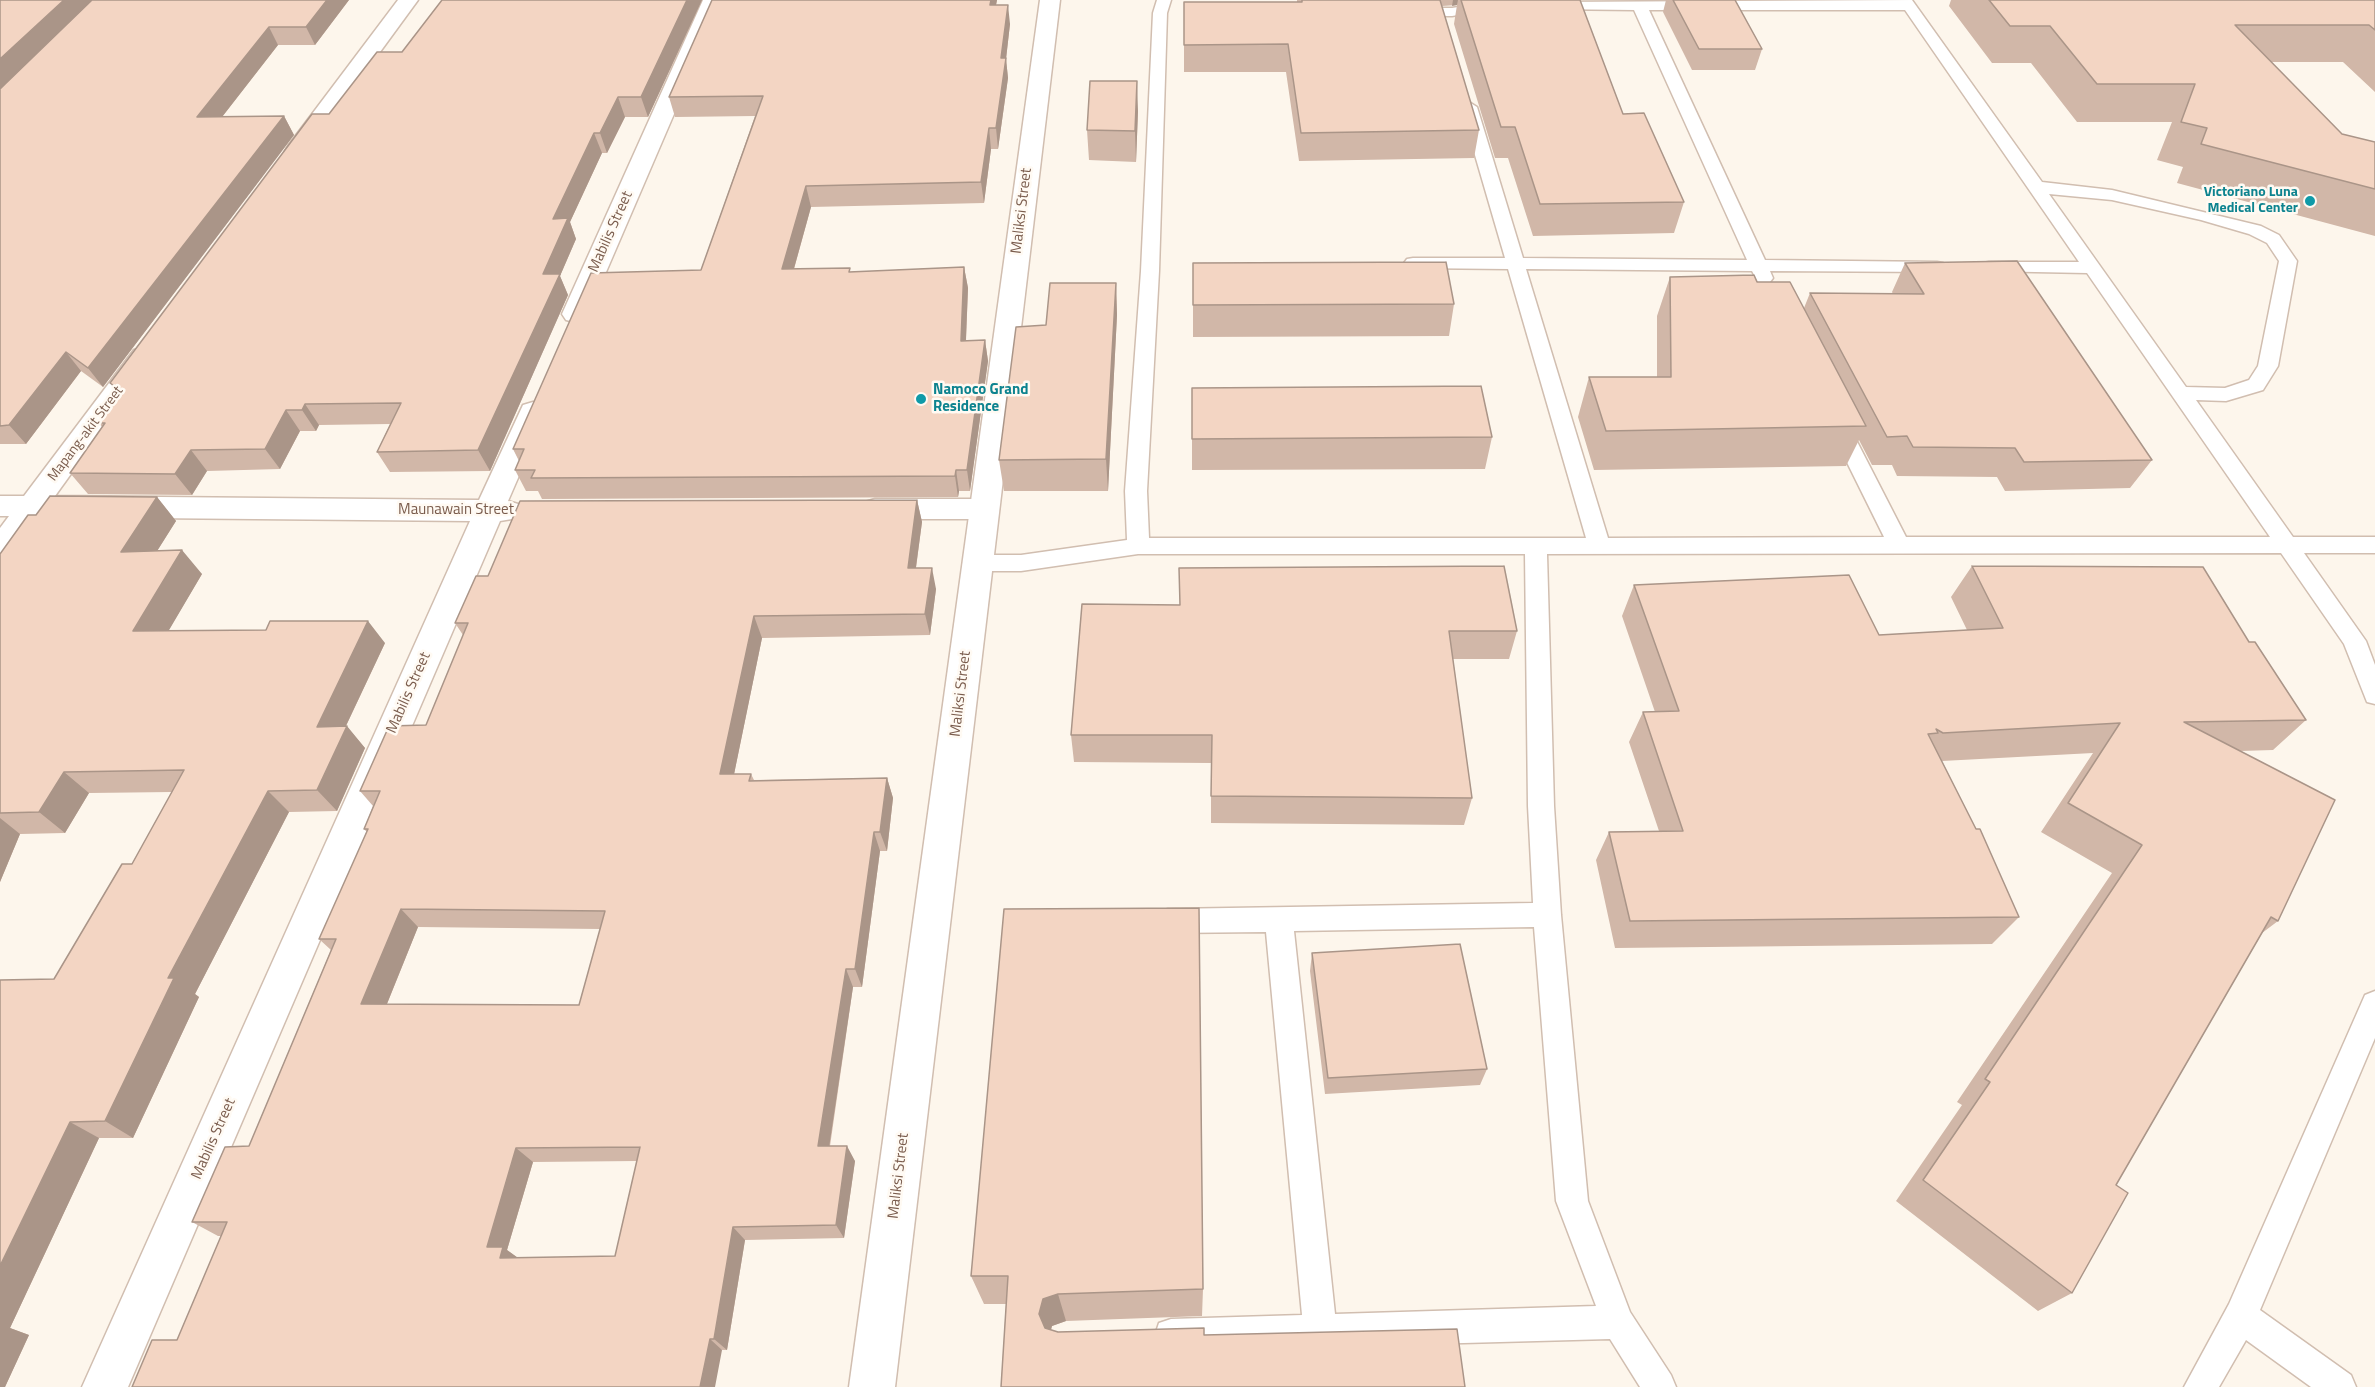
<!DOCTYPE html>
<html>
<head>
<meta charset="utf-8">
<style>
  body { margin:0 }
  canvas { display:block; background:#fdf6ec }
</style>
</head>
<body>
<canvas width="2375" height="1387"></canvas>
<script>
const context = document.querySelector('canvas').getContext('2d');
context.lineJoin = 'round';
const shape = rows => new Path2D(rows.map(r => 'M' + r).join(''));
function stroke(path, color, width, dash) { context.strokeStyle = color; context.lineWidth = width; context.lineCap = dash ? 'butt' : 'round'; context.setLineDash(dash || []); context.stroke(path); }
function fillPath(path, color) { context.fillStyle = color; context.fill(path, 'evenodd'); }
function write(font, color, halo, rows, align = 'center') {
  context.font = font + ' "Titillium Web",sans-serif'; context.lineWidth = 5; context.setLineDash([]); context.textBaseline = 'middle'; context.strokeStyle = halo; context.fillStyle = color; for (const [text, x, y, turn = 0] of rows) {
    context.save(); context.translate(x, y); context.rotate((+turn || 0) * Math.PI / 180); context.textAlign = isNaN(turn) ? turn : align; if (halo) context.strokeText(text, 0, 0); context.fillText(text, 0, 0); context.restore();
  }
}
const service = shape([
  [1157,0,1171,0,1167,13,1159,271,1147,491,1149,538,1586,538,1508,269,1413,268,1407,267,1404,263,1407,259,1413,258,1505,258,1461,107,1469,102,1477,107,1523,258,1747,260,1634,10,1546,9,1544,6,1546,3,1551,2,1912,0,2042,182,2112,190,2261,226,2279,235,2297,261,2278,366,2263,390,2226,401,2196,400,2293,537,2375,537,2375,553,2304,553,2366,641,2375,665,2375,704,2367,702,2344,644,2281,553,1547,554,1554,806,1561,915,1588,1201,1630,1312,1671,1375,1676,1387,1640,1387,1610,1339,1171,1351,1159,1347,1155,1335,1159,1323,1171,1319,1302,1315,1266,932,1168,933,1158,930,1154,921,1158,912,1168,909,1533,903,1528,806,1525,554,1138,554,1021,571,978,571,970,569,967,563,970,557,978,555,1021,555,1127,540,1125,491,1141,271,1153,13,1157,0],
  [1649,10,1905,10,2079,262,1989,262,1983,263,1980,267,1983,271,2087,273,2270,537,1906,537,1848,424,1845,419,1838,417,1831,419,1828,424,1884,537,1608,538,1526,269,1752,271,1758,282,1764,283,1770,282,1773,278,1770,271,1937,272,1943,271,1946,267,1943,263,1937,262,1765,260,1649,10],
  [2049,194,2112,200,2201,220,2249,234,2267,243,2279,261,2258,366,2249,380,2225,388,2186,387,2049,194],
  [1534,927,1556,1201,1596,1306,1335,1314,1294,931,1534,927],
  [1489,2,1496,6,1494,9,1452,16,1410,16,1403,12,1410,8,1452,8,1489,2],
  [2375,991,2375,1038,2260,1310,2351,1375,2356,1387,2311,1387,2246,1340,2219,1387,2184,1387,2229,1304,2365,995,2375,991]
]);
const minor = shape([
  [398,0,418,0,304,156,296,158,288,156,285,151,288,146,398,0],
  [703,0,723,0,588,314,584,320,575,322,566,320,562,314,703,0],
  [143,348,152,350,156,356,55,496,479,500,523,405,533,402,543,405,547,411,508,501,518,504,523,511,518,518,500,521,128,1387,82,1387,470,521,40,517,11,558,0,561,0,528,9,516,0,516,0,496,24,496,134,350,143,348],
  [875,499,984,499,994,502,999,509,994,516,984,519,875,519,865,516,860,509,865,502,875,499]
]);
const tertiary = shape([
  [1040,0,1060,0,895,1387,849,1387,1040,0]
]);
const wall = shape([
  [0,0,349,0,315,45,278,45,222,117,284,116,294,135,103,387,81,371,26,444,0,444],
  [442,0,702,0,648,117,625,117,607,153,602,153,570,222,576,239,560,276,568,295,490,471,390,472,377,452,390,424,319,425,316,431,300,431,280,469,207,471,192,495,88,494,70,473,102,427,99,423,119,395,110,383,329,114,402,52],
  [712,0,997,0,996,5,1010,24,1006,59,1008,78,998,149,991,149,984,203,811,207,794,269,850,272,964,267,968,288,966,341,985,340,988,361,970,491,959,491,958,497,542,499,538,491,526,491,515,470,519,461,513,449,701,270,755,116,675,117,669,97],
  [1297,0,1580,0,1623,114,1684,202,1674,233,1533,236,1508,158,1495,158,1454,24,1457,5,1442,6,1479,130,1474,158,1299,161,1286,72,1184,72,1184,2,1297,2],
  [1666,0,1735,0,1762,49,1755,70,1692,70,1663,12],
  [1951,0,2375,0,2375,92,2343,62,2271,62,2342,134,2375,142,2375,236,2177,183,2183,167,2157,160,2172,122,2077,122,2031,63,1992,63,1949,6],
  [1138,111,1136,162,1089,160,1087,130],
  [1193,263,1454,304,1449,336,1193,337],
  [1905,263,2152,460,2130,488,2005,491,1997,477,1897,476,1892,465,1872,465,1859,440,1846,466,1594,470,1578,417,1589,377,1657,377,1657,316,1670,277,1757,282,1804,308,1810,293,1893,294,1892,292],
  [1116,283,1117,315,1108,491,1004,491,999,460,1046,325],
  [1192,388,1492,437,1485,469,1192,470],
  [157,497,176,521,157,551,202,574,168,631,385,643,346,726,365,748,337,811,289,812,195,994,199,997,133,1138,99,1138,10,1328,29,1335,5,1387,0,1387,54,979,132,864,172,792,89,793,65,833,20,834,0,882,0,554,36,515],
  [917,500,922,522,916,568,936,589,930,635,762,638,734,774,751,774,754,780,887,778,893,798,887,851,880,851,862,987,853,987,830,1146,855,1161,844,1238,745,1240,727,1350,177,1340,221,1236,218,1236,192,1222,249,1146,331,950,319,939,367,832,364,829,373,806,360,791,426,725,463,635,455,623,488,576],
  [418,927,600,929,579,1005,387,1004],
  [637,1161,615,1256,518,1258,507,1250,533,1162],
  [1972,566,2249,642,2306,720,2273,750,2240,751,2278,921,2262,933,2116,1185,2072,1293,2038,1311,1896,1201,1962,1105,1957,1102,2112,873,2041,832,2093,753,1942,761,2019,917,1992,944,1615,948,1596,860,1609,832,1659,831,1629,742,1643,712,1655,712,1622,616,1634,585,1879,635,1967,630,1951,597],
  [1082,604,1517,631,1509,659,1453,659,1472,798,1464,825,1211,823,1211,763,1074,762,1071,735],
  [1199,908,1203,1289,1202,1316,1066,1321,1052,1326,1051,1330,1001,1387,1006,1304,984,1304,971,1276],
  [1312,953,1487,1069,1480,1085,1325,1094,1310,971]
]);
const shadedWall = shape([
  [64,0,94,0,0,89,0,59],
  [327,0,349,0,315,45,306,27],
  [687,0,702,0,648,117,641,97],
  [991,0,997,0,992,25,990,5],
  [1453,0,1458,0,1457,5,1452,6],
  [1008,5,1010,24,1006,59,1008,78,998,149,996,128,1001,58],
  [269,27,278,45,208,135,197,117],
  [1137,81,1138,111,1136,162,1135,131],
  [618,97,625,117,607,153,600,133],
  [284,116,294,135,103,387,88,368],
  [989,128,991,149,984,203,981,182],
  [594,133,602,153,570,222,576,239,560,276,568,295,490,471,478,450,543,274,553,219],
  [806,186,811,207,788,290,782,269],
  [964,267,968,288,965,362,961,341],
  [1116,283,1117,315,1108,491,1106,459],
  [985,340,988,361,970,491,967,470],
  [66,352,81,371,26,444,9,425],
  [305,404,319,425,316,431,302,410],
  [286,410,300,431,280,469,265,449],
  [191,450,207,471,192,495,175,474],
  [956,470,959,491,958,497,955,476],
  [157,497,176,521,142,575,121,552],
  [917,500,922,522,913,589,908,568],
  [182,550,202,574,155,654,133,631],
  [932,568,936,589,930,635,925,614],
  [754,616,762,638,730,794,720,774],
  [368,621,385,643,335,749,317,727],
  [347,726,365,748,337,811,317,790],
  [64,772,89,793,65,833,39,812],
  [887,778,893,798,887,851,880,832],
  [268,791,289,812,195,994,199,997,133,1138,105,1121,168,978],
  [0,818,20,834,0,882],
  [874,832,880,851,862,987,855,969],
  [401,909,418,927,380,1021,361,1004],
  [846,969,853,987,827,1161,818,1146],
  [70,1122,99,1138,10,1328,29,1335,5,1387,0,1387,0,1266],
  [847,1146,855,1161,844,1238,836,1225],
  [516,1148,533,1162,507,1250,521,1260,518,1271,487,1247],
  [733,1227,745,1240,727,1350,714,1339],
  [1058,1294,1066,1321,1052,1326,1048,1340,1039,1314,1043,1299],
  [710,1339,722,1350,715,1387,700,1387]
]);
const building = shape([
  [0,0,64,0,0,59,0,0],
  [92,0,327,0,306,27,269,27,197,117,284,116,88,368,66,352,9,425,0,426,0,89,92,0],
  [442,0,687,0,641,97,618,97,600,133,594,133,553,219,568,218,543,274,560,274,478,450,377,452,401,403,305,404,302,410,286,410,265,449,191,450,175,474,70,473,105,423,99,423,122,391,110,383,312,114,329,114,377,52,402,52,442,0],
  [712,0,991,0,990,5,1008,5,1001,58,1006,58,996,128,989,128,981,182,806,186,782,269,850,268,849,272,964,267,961,341,985,340,967,470,956,470,955,476,531,478,535,470,515,470,524,449,513,449,591,273,701,270,763,96,669,97,712,0],
  [1302,0,1440,0,1479,130,1301,133,1288,44,1184,45,1184,2,1302,2,1302,0],
  [1461,0,1580,0,1623,114,1644,113,1684,202,1540,204,1515,127,1501,127,1461,0],
  [1673,0,1735,0,1762,49,1699,49,1673,0],
  [1989,0,2375,0,2375,30,2369,25,2235,25,2342,134,2375,142,2375,189,2201,144,2207,128,2181,122,2195,84,2097,84,2050,26,2010,26,1989,0],
  [1090,81,1137,81,1135,131,1087,130,1090,81],
  [2017,261,2152,460,2024,462,2015,448,1913,447,1907,436,1887,437,1810,293,1924,294,1905,263,2017,261],
  [1446,262,1454,304,1193,305,1193,263,1446,262],
  [1754,275,1757,282,1790,282,1866,426,1606,431,1589,377,1671,377,1670,277,1754,275],
  [1050,283,1116,283,1106,459,999,460,1016,327,1046,325,1050,283],
  [1481,386,1492,437,1192,439,1192,388,1481,386],
  [50,496,157,497,121,552,182,550,133,631,266,630,270,621,368,621,317,727,347,726,317,790,268,791,168,978,174,978,105,1121,70,1122,0,1266,0,980,54,979,122,864,132,864,184,770,64,772,39,812,0,813,0,554,28,515,36,515,50,496],
  [917,500,908,568,932,568,925,614,754,616,720,774,751,774,749,781,887,778,880,832,874,832,855,969,846,969,818,1146,847,1146,836,1225,733,1227,714,1339,710,1339,700,1387,132,1387,152,1340,177,1340,227,1222,192,1222,225,1147,249,1146,336,939,319,939,368,829,364,829,380,791,360,791,389,726,426,725,468,623,455,623,476,576,488,576,520,501,917,500],
  [401,909,605,911,579,1005,361,1004,401,909],
  [640,1147,615,1256,500,1258,503,1247,487,1247,516,1148,640,1147],
  [1504,566,1517,631,1449,631,1472,798,1211,796,1212,735,1071,735,1082,604,1180,605,1179,568,1504,566],
  [1972,566,2203,567,2249,642,2255,642,2306,720,2184,722,2335,800,2278,921,2271,917,2116,1185,2128,1193,2072,1293,1923,1180,1990,1082,1985,1079,2142,845,2068,803,2120,723,1943,733,1936,729,1938,733,1928,734,1976,829,1980,829,2019,917,1630,921,1609,832,1683,831,1643,712,1679,711,1634,585,1849,575,1879,635,2003,628,1972,566],
  [1199,908,1203,1289,1058,1294,1043,1299,1039,1314,1045,1328,1058,1332,1204,1328,1204,1335,1457,1329,1465,1387,1001,1387,1008,1276,971,1276,1004,909,1199,908],
  [1460,944,1487,1069,1328,1078,1312,953,1460,944]
]);
const markers = [
  [2310,201,6,"#0f9aa8"],
  [921,399,6,"#0f9aa8"]
];
const farCulturenames = [
  ["Victoriano Luna",2298,193],
  ["Medical Center",2298,209]
];
const farStreetnames = [
  ["Mapang-akit Street",86,434,-53]
];
const streetNames = [
  ["Maliksi Street",1022,211,-83],
  ["Mabilis Street",611,232,-66],
  ["Maunawain Street",456,510],
  ["Mabilis Street",409,693,-66],
  ["Maliksi Street",961,694,-83],
  ["Mabilis Street",214,1139,-66],
  ["Maliksi Street",899,1176,-83]
];
const cultureNames = [
  ["Namoco Grand",933,390],
  ["Residence",933,407]
];
stroke(service, '#d1beb0', 3);
stroke(minor, '#d1beb0', 3);
stroke(tertiary, '#d1beb0', 3);
fillPath(service, '#fff');
fillPath(minor, '#fff');
fillPath(tertiary, '#fff');
fillPath(wall, '#d1b7a8');
fillPath(shadedWall, '#aa9588');
fillPath(building, '#f3d5c3');
stroke(building, '#aa9588', 1.5);
for (const [x, y, r, color] of markers) { const dot = new Path2D(); dot.arc(x, y, r, 0, 2 * Math.PI); context.fillStyle = color; context.fill(dot); stroke(dot, '#fffaf3', 2); }
write('bold 14px', '#0d838f', '#fffaf3', farCulturenames, 'right');
write('14px', '#7a5c4d', '#fffaf3', farStreetnames);
write('15px', '#7a5c4d', '#fffaf3', streetNames);
write('bold 15px', '#0d838f', '#fffaf3', cultureNames, 'left');
</script>
</body>
</html>
